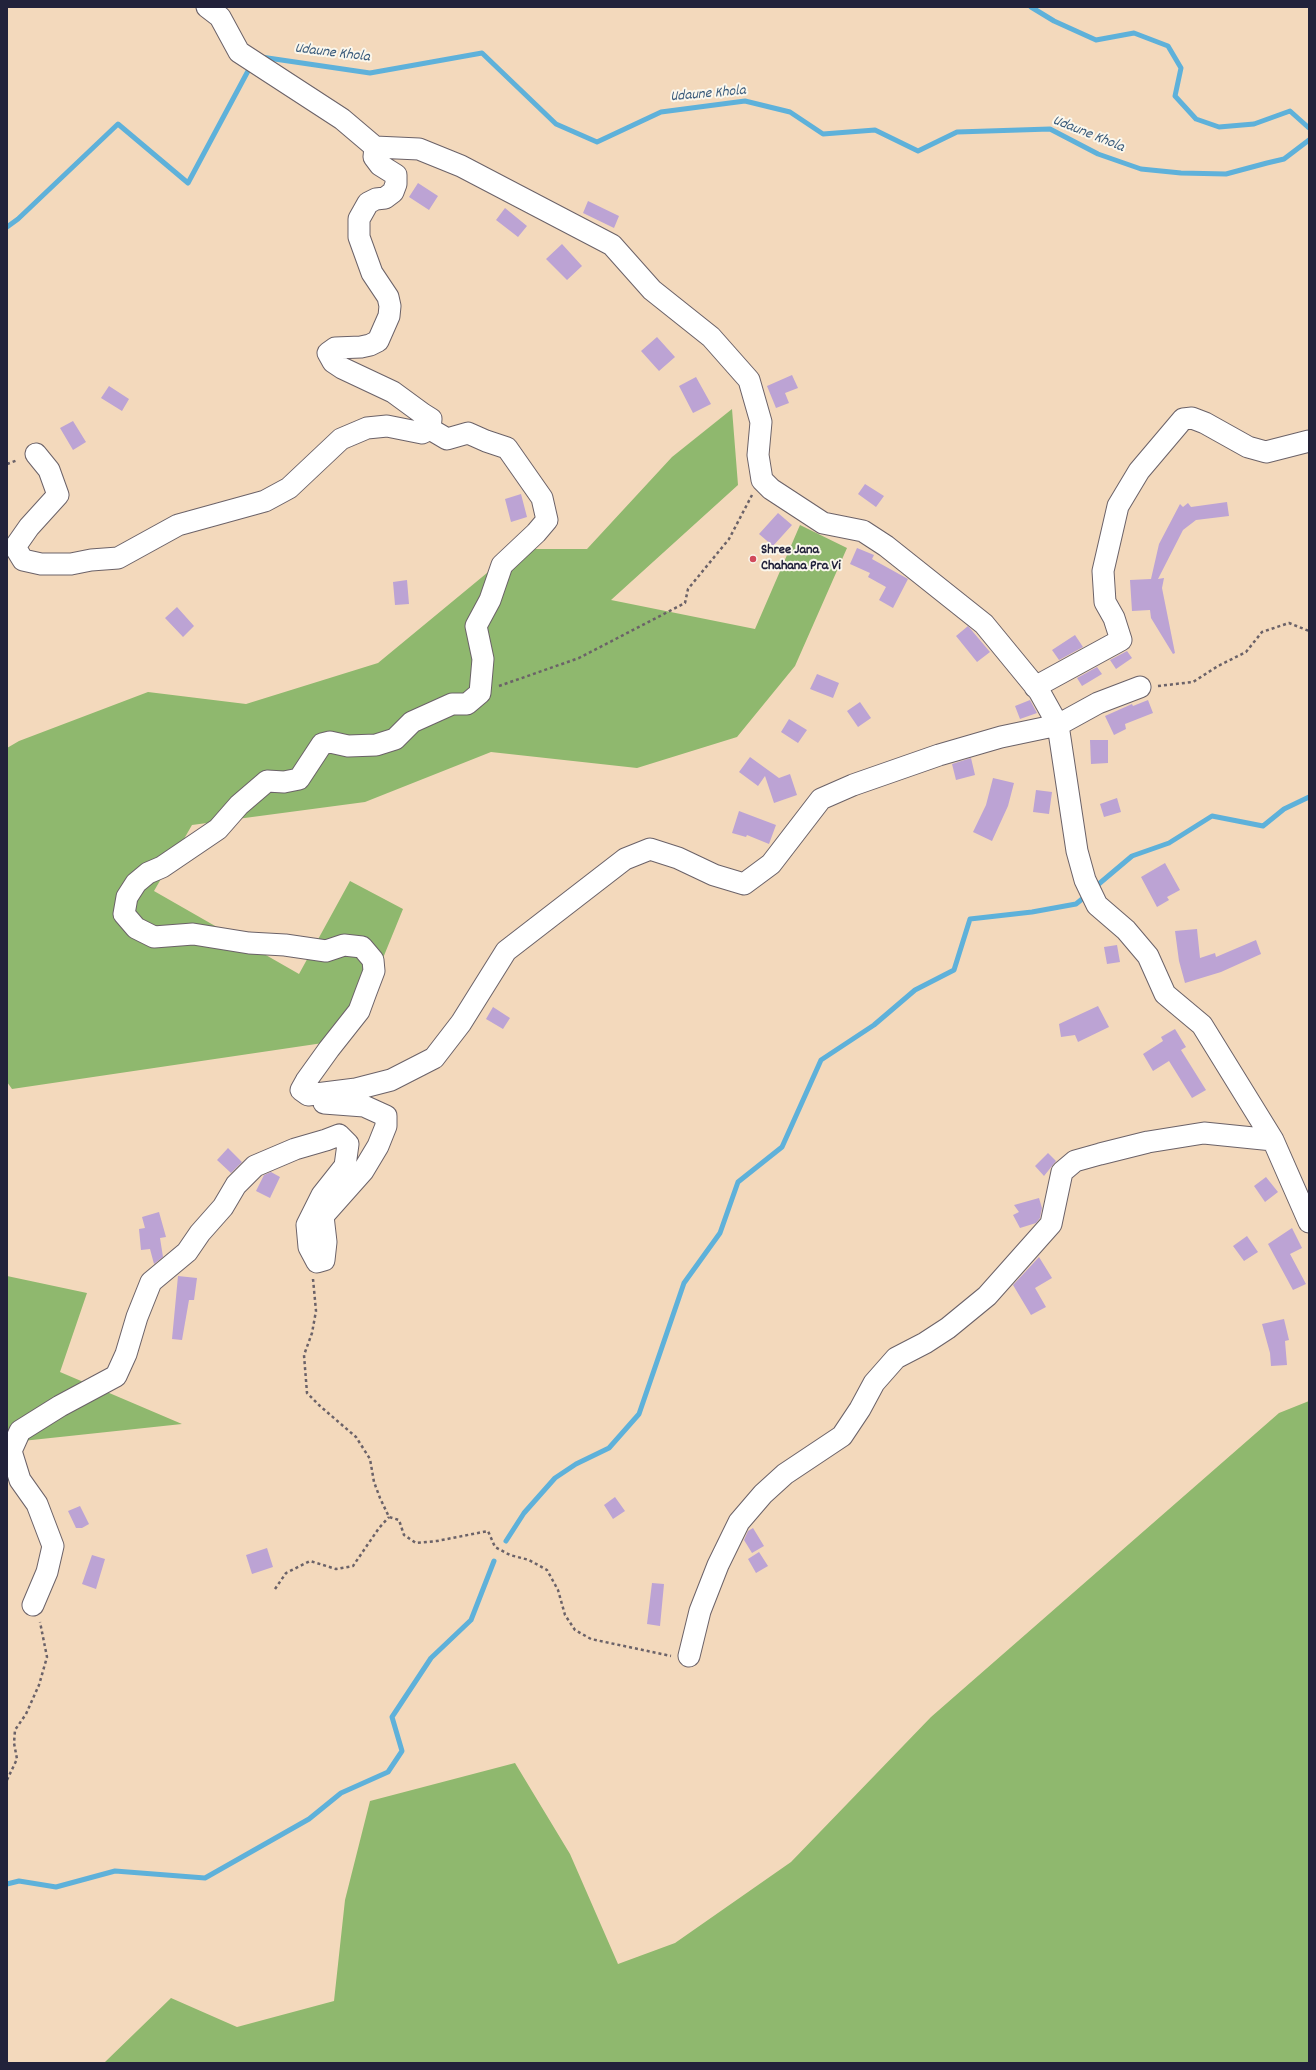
<!DOCTYPE html>
<html>
<head>
<meta charset="utf-8">
<style>
  body { margin:0 }
  #map { position:relative; width:1316px; height:2070px; overflow:hidden; background:#f3d9bc; font-family:Dekko,sans-serif }
  canvas { display:block }
  .frame { position:absolute; inset:0; border:8px solid #22223b; pointer-events:none }
</style>
</head>
<body>
<div id="map">
<canvas width="1316" height="2070"></canvas>
<div class="frame"></div>
</div>
<script>
const context = document.querySelector('canvas').getContext('2d');
context.lineJoin = 'round';
function fillPath(path, color) { context.fillStyle = color; context.fill(path, 'evenodd'); }
const shape = rows => new Path2D(rows.map(r => 'M' + r).join(''));
function stroke(path, color, width, dash) { context.strokeStyle = color; context.lineWidth = width; context.lineCap = dash ? 'butt' : 'round'; context.setLineDash(dash || []); context.stroke(path); }
function write(font, color, halo, rows, align = 'center') {
  context.font = font + ' Dekko,sans-serif'; context.lineWidth = 4; context.setLineDash([]); context.textBaseline = 'middle'; context.strokeStyle = halo; context.fillStyle = color; for (const [text, x, y, turn = 0] of rows) {
    context.save(); context.translate(x, y); context.rotate((+turn || 0) * Math.PI / 180); context.textAlign = isNaN(turn) ? turn : align; if (halo) context.strokeText(text, 0, 0); context.fillText(text, 0, 0); context.restore();
  }
}
const forest = shape([
  [732,409,738,485,611,600,755,629,800,525,847,548,795,666,737,737,637,768,491,752,365,802,192,825,154,891,299,974,350,881,403,909,350,1039,12,1089,7,1082,7,748,19,741,148,692,246,704,378,663,516,549,587,549,672,457],
  [7,1276,87,1293,60,1372,182,1424,13,1442,7,1441],
  [1309,1401,1309,2063,104,2063,171,1998,237,2027,334,2001,345,1900,370,1801,515,1763,570,1854,618,1964,675,1943,791,1862,931,1717,1279,1413]
]);
const stream = shape([
  [1031,7,1054,21,1096,40,1134,33,1168,46,1181,68,1175,96,1196,119,1219,127,1254,124,1290,111,1309,128],
  [261,57,370,73,482,53,556,124,597,142,661,112,745,101,790,112,823,134,875,130,918,151,957,132,1050,129,1098,154,1141,169,1181,173,1226,174,1267,163,1284,159,1309,140],
  [7,227,18,219,118,124,188,183,248,71],
  [1094,888,1132,856,1169,843,1212,816,1263,826,1284,809,1309,797],
  [506,1541,524,1513,555,1478,576,1464,609,1448,639,1414,684,1283,720,1233,738,1182,782,1147,821,1060,874,1025,915,990,954,970,970,919,1032,912,1076,904,1087,895],
  [7,1884,19,1881,56,1887,115,1871,205,1878,309,1819,341,1793,388,1772,402,1751,392,1717,431,1658,471,1620,494,1561]
]);
const building = shape([
  [418,183,438,196,429,210,409,197],
  [588,201,619,216,614,228,583,213],
  [505,208,527,226,518,237,496,220],
  [562,244,582,266,567,280,546,259],
  [657,337,675,357,659,371,641,351],
  [792,375,798,388,785,393,789,403,776,408,767,386],
  [696,377,711,404,693,413,679,386],
  [109,386,129,399,122,411,101,398],
  [73,421,86,442,73,450,60,428],
  [865,484,884,496,876,507,858,494],
  [521,494,527,517,511,522,505,499],
  [1227,502,1229,516,1196,520,1183,530,1158,579,1164,578,1162,588,1175,653,1173,654,1151,618,1150,610,1132,611,1130,580,1151,579,1159,544,1180,504,1183,507,1188,503,1191,507],
  [778,513,792,525,773,546,759,534],
  [857,548,874,555,872,559,908,579,893,608,879,600,886,587,868,577,870,573,850,564],
  [407,580,409,604,395,605,393,582],
  [177,607,194,626,183,637,165,618],
  [968,626,990,652,977,662,956,636],
  [1075,635,1083,647,1059,660,1052,650],
  [1127,651,1132,658,1116,669,1110,660],
  [1097,667,1102,674,1082,686,1077,678],
  [817,674,839,683,833,698,810,689],
  [1030,700,1037,713,1020,719,1015,706],
  [1148,700,1153,713,1125,724,1126,729,1114,735,1105,716,1132,704,1133,706],
  [860,702,871,718,858,727,847,711],
  [789,719,807,730,798,743,781,732],
  [1090,740,1108,740,1108,763,1091,764],
  [750,757,779,778,790,774,797,795,774,803,765,776,758,786,739,772],
  [971,758,975,775,956,780,952,764],
  [993,778,1014,783,1008,806,992,841,973,832,986,805],
  [1036,790,1052,792,1049,814,1033,812],
  [1117,798,1121,812,1104,817,1100,804],
  [739,811,776,825,769,844,747,835,746,837,732,833],
  [1165,863,1180,890,1167,897,1169,900,1157,907,1141,877],
  [1197,929,1200,958,1215,953,1216,957,1256,940,1261,954,1221,972,1185,983,1179,961,1175,931],
  [1117,945,1120,962,1107,964,1104,947],
  [1098,1006,1109,1027,1078,1042,1075,1035,1061,1037,1059,1024],
  [493,1007,510,1018,503,1029,486,1019],
  [1175,1029,1186,1047,1181,1050,1206,1090,1192,1098,1169,1061,1153,1071,1143,1054,1163,1041,1161,1037],
  [228,1148,242,1162,231,1173,217,1160],
  [1048,1153,1056,1161,1044,1176,1035,1166],
  [271,1172,280,1177,270,1198,256,1191,264,1175],
  [1266,1177,1278,1192,1265,1202,1254,1186],
  [1039,1198,1042,1208,1040,1218,1036,1223,1020,1228,1013,1215,1019,1212,1014,1205],
  [159,1212,166,1237,160,1238,163,1257,154,1264,150,1249,141,1250,139,1229,145,1228,142,1217],
  [1292,1228,1302,1248,1290,1254,1306,1284,1293,1290,1268,1244],
  [1247,1236,1258,1252,1244,1261,1233,1246],
  [1039,1257,1052,1278,1035,1288,1046,1307,1031,1315,1013,1285],
  [178,1276,197,1278,194,1300,189,1300,182,1340,172,1339],
  [1284,1319,1289,1340,1285,1341,1287,1365,1271,1366,1270,1353,1262,1324],
  [615,1497,625,1511,613,1519,604,1505],
  [80,1506,89,1524,82,1528,76,1528,68,1511],
  [753,1528,764,1546,752,1553,744,1540,748,1531],
  [267,1548,273,1567,252,1574,246,1555],
  [759,1552,768,1566,756,1573,748,1559],
  [92,1555,105,1559,96,1589,82,1584],
  [652,1583,664,1584,660,1626,647,1624]
]);
const path = shape([
  [7,464,18,460],
  [499,686,579,658,685,603,688,589,729,539,752,495],
  [1158,686,1193,682,1218,666,1246,652,1262,632,1289,623,1309,631],
  [313,1279,316,1311,312,1333,304,1355,307,1393,320,1406,356,1437,370,1459,374,1482,380,1498,389,1517,399,1520,404,1535,416,1543,437,1541,488,1531,495,1547,510,1555,529,1560,547,1570,558,1590,565,1615,575,1630,591,1639,671,1656],
  [275,1589,286,1573,310,1561,336,1569,353,1566,379,1528,389,1517],
  [7,1780,17,1759,14,1743,15,1730,26,1714,39,1685,47,1657,40,1622]
]);
const minor = shape([
  [207,7,220,17,239,52,342,119,375,147,419,149,461,166,612,245,652,290,711,337,749,380,761,422,758,455,762,480,771,489,823,523,863,531,886,546,984,624,1039,691,1058,725,1077,851,1085,880,1097,905,1126,930,1148,956,1165,994,1202,1025,1273,1140,1309,1222],
  [430,429,447,439,468,433,486,441,507,448,542,498,547,520,536,533,502,565,490,600,476,626,483,659,480,693,467,704,452,704,412,722,395,739,376,745,348,746,330,742,322,744,299,779,284,782,267,781,239,805,218,829,162,867,148,873,136,883,127,897,124,914,136,928,154,937,193,934,249,943,285,945,326,951,344,945,362,947,373,960,374,971,366,992,359,1011,329,1049,306,1081,301,1090,308,1095,356,1089,391,1080,434,1058,461,1023,506,951,625,859,650,849,678,858,714,875,744,884,771,864,821,799,853,785,939,755,1001,737,1058,725,1098,703,1140,687],
  [36,454,49,470,58,495,29,527,15,547,23,560,41,564,71,564,91,560,118,558,178,525,265,501,289,488,341,439,367,428,387,426,422,433,430,429,431,419,423,414,393,392,342,368,333,362,328,353,335,348,361,347,370,345,378,341,389,316,390,306,388,297,372,273,359,237,359,219,368,203,376,199,385,198,393,192,396,184,396,175,380,165,374,157,375,147],
  [1035,687,1121,640,1114,618,1105,602,1103,571,1118,506,1139,471,1183,419,1192,418,1205,423,1248,447,1266,452,1309,441],
  [33,1605,47,1572,53,1546,37,1504,20,1480,11,1451,20,1431,60,1406,116,1376,126,1354,137,1317,151,1282,187,1252,200,1233,223,1207,236,1185,255,1166,295,1149,326,1140,339,1135,348,1144,345,1166,322,1195,307,1225,309,1247,317,1262,324,1260,326,1242,323,1216,363,1171,378,1146,386,1126,386,1116,364,1106,324,1103],
  [689,1656,700,1611,718,1565,739,1522,763,1494,785,1474,842,1436,860,1409,874,1383,896,1358,925,1343,948,1328,987,1296,1051,1224,1062,1172,1075,1161,1100,1154,1148,1142,1204,1133,1273,1140]
]);
const markers = [
  [753,559,4,"#d1495b"]
];
const poiNames = [
  ["Shree Jana",761,551],
  ["Chahana Pra Vi",761,567]
];
const waterNames = [
  ["Udaune Khola",332,54,7],
  ["Udaune Khola",708,95,-5],
  ["Udaune Khola",1088,135,22]
];
fillPath(forest, '#8fb86e');
stroke(stream, '#5eb1da', 5);
fillPath(building, '#bca3d4');
stroke(minor, '#6b6268', 23);
stroke(path, '#6b6268', 2.5, [3, 3]);
stroke(minor, '#fff', 21);
for (const [x, y, r, color] of markers) { const dot = new Path2D(); dot.arc(x, y, r, 0, 2 * Math.PI); context.fillStyle = color; context.fill(dot); stroke(dot, '#fbf7ec', 1.5); }
write('bold 14px', '#22223b', '#fbf7ec', poiNames, 'left');
write('italic 15px', '#3a5b7b', '#fbf7ec', waterNames);
</script>
</body>
</html>
